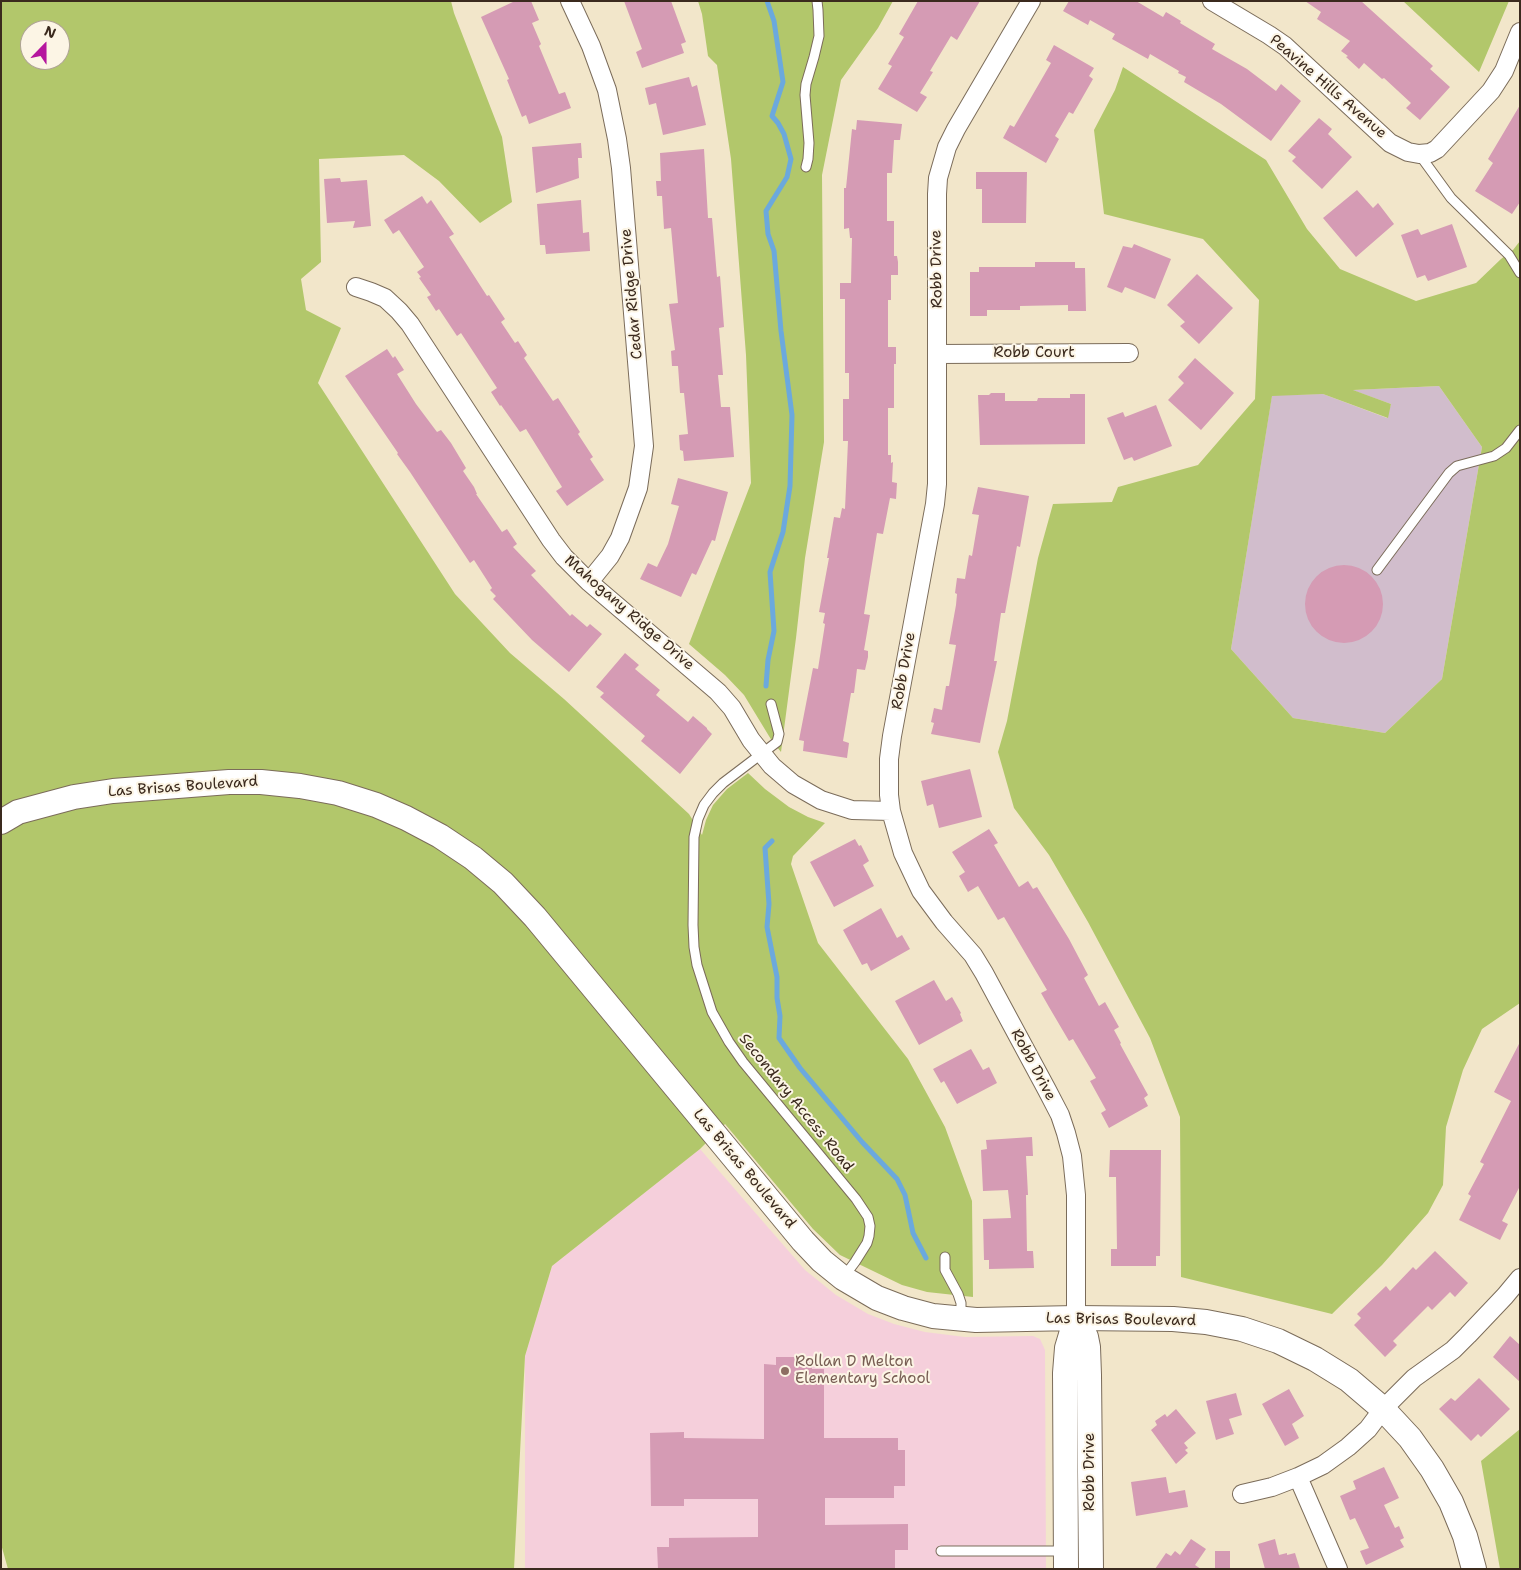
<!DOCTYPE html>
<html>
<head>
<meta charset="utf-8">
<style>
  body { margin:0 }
  #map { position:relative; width:1521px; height:1570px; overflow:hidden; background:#f2e6ca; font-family:"Shantell Sans",sans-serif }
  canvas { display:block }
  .frame { position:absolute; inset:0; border:2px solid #3b2a1e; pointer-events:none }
  .north { position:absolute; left:20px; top:20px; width:50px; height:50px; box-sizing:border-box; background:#fcf5e5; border:1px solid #afa495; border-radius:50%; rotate:22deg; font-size:14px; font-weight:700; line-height:20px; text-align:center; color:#3b2a1e }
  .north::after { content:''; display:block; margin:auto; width:18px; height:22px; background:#b5179e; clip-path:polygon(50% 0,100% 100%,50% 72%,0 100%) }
</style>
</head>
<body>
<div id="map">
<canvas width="1521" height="1570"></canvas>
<div class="frame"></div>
<div class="north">N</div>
</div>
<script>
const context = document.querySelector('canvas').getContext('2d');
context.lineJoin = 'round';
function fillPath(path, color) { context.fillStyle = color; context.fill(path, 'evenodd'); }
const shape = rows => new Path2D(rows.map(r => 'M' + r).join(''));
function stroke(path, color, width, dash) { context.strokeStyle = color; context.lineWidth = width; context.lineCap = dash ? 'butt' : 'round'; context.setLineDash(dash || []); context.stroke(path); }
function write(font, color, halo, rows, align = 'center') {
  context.font = font + ' "Shantell Sans",sans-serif'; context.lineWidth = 4; context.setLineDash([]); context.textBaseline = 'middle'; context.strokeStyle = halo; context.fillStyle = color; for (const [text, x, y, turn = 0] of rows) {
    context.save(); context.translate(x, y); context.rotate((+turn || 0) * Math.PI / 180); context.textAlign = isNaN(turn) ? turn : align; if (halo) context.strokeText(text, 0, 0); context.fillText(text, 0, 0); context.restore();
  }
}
const built = shape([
  [700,1149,805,1270,836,1295,868,1314,894,1324,925,1332,965,1337,1033,1336,1040,1339,1045,1350,1046,1569,525,1569,525,1356,552,1266]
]);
const industrial = shape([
  [1439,386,1482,447,1442,679,1385,733,1293,718,1231,649,1272,395,1323,394,1387,418,1391,404,1352,390]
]);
const green = shape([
  [1,1,451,1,454,13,502,137,512,202,480,223,439,181,404,155,319,159,321,262,301,279,306,310,341,328,318,383,455,594,510,653,564,699,689,814,702,835,706,820,713,805,727,789,748,773,765,789,789,807,808,817,825,823,793,856,791,864,818,943,908,1059,945,1127,972,1201,973,1297,927,1292,902,1285,840,1255,813,1229,725,1124,700,1149,552,1266,525,1356,514,1569,8,1569,1,1544],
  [30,30,60,30,60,60,30,60],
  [698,1,893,1,878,28,841,80,822,175,824,442,805,558,796,638,781,752,772,741,744,695,725,675,689,644,751,483,746,355,731,159,717,65,708,56,702,14],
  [1403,1,1509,1,1479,72],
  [1123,67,1266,160,1307,229,1340,269,1416,301,1476,283,1501,259,1513,250,1520,241,1520,1003,1482,1029,1463,1070,1446,1127,1443,1185,1428,1213,1382,1265,1332,1314,1181,1277,1180,1117,1150,1038,1088,922,1049,855,1014,808,998,752,1007,721,1038,558,1053,504,1112,502,1118,487,1198,465,1255,399,1259,300,1203,239,1104,214,1094,130,1115,90],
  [1439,386,1482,447,1442,679,1385,733,1293,718,1231,649,1272,396,1323,394,1388,418,1391,404,1353,390],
  [1520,1429,1520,1569,1500,1569,1481,1461]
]);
const stream = shape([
  [766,686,768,660,774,631,770,572,783,532,790,486,792,415,781,331,774,251,768,234,766,211,787,177,791,159,784,134,778,123,772,116,783,82,774,21,767,1],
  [772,841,765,848,769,904,767,927,777,977,777,998,780,1016,779,1038,800,1068,862,1142,897,1179,905,1195,913,1233,926,1258]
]);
const building = shape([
  [515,1,531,1,539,20,532,23,541,44,539,46,559,94,565,92,571,108,529,124,526,115,522,117,507,80,509,79,481,17],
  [624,1,671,1,686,42,681,44,684,53,642,68,636,52,642,49],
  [918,1,980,1,957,40,951,36,930,71,933,72,920,93,927,97,917,112,878,89,892,66,888,64,904,37,899,34],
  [1069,1,1136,1,1163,17,1166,12,1181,21,1180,23,1215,44,1212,49,1247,69,1276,91,1281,84,1301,101,1271,141,1221,104,1184,82,1186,77,1178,73,1179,71,1150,54,1148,59,1112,39,1115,34,1090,20,1088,25,1063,11],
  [1305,1,1361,1,1433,66,1430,69,1450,87,1420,120,1406,108,1411,103,1384,78,1382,79,1364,63,1359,69,1346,57,1348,56,1341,51,1350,41,1317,19,1321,12],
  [1054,45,1094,68,1089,76,1093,79,1073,114,1069,112,1055,136,1059,139,1046,163,1003,138,1010,125,1014,127,1051,63,1046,60],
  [689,77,692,87,697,85,706,125,663,135,656,103,649,105,645,88],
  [1520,105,1520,202,1512,214,1475,191,1493,163,1488,159],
  [1319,118,1332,129,1328,134,1352,157,1322,189,1292,161,1296,157,1288,151],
  [857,120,902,124,900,140,894,140,892,173,887,173,887,221,894,221,894,256,897,256,898,262,898,275,891,275,891,300,888,300,888,347,896,347,896,364,894,364,894,408,888,408,888,455,891,455,891,463,893,462,892,482,897,483,896,499,890,498,883,534,877,533,864,614,870,615,864,650,868,651,868,657,865,670,857,669,854,693,851,693,843,741,849,743,847,758,803,751,804,741,799,740,813,668,818,669,825,624,823,623,825,613,819,612,829,558,827,558,834,517,840,518,842,508,845,509,848,441,843,441,843,399,849,399,849,373,845,373,845,299,840,299,840,283,851,283,852,238,850,238,849,228,844,229,844,188,846,188,852,129,856,130],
  [581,143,582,158,578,158,579,178,536,193,532,147],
  [704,149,708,218,712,218,717,277,720,276,724,327,719,328,723,375,718,375,721,407,730,407,734,457,684,461,683,451,680,450,679,435,688,434,684,393,680,393,678,366,672,366,671,351,675,350,669,304,678,303,671,228,664,229,662,196,657,196,656,181,661,181,660,153],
  [976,172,1027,172,1026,223,982,223,982,189,976,189],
  [340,178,341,182,367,180,371,226,353,228,355,221,327,223,324,179],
  [1357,190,1373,208,1378,203,1394,224,1356,257,1323,218],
  [422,196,427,204,431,200,454,234,449,237,487,296,489,295,505,319,501,322,515,343,518,341,527,355,524,358,553,401,558,398,580,432,578,434,593,457,590,459,604,480,567,506,556,491,562,487,526,429,520,432,501,405,500,406,491,392,497,388,461,333,457,336,439,309,436,311,427,297,431,295,419,278,421,277,417,272,424,267,399,230,393,234,384,220],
  [581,200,583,233,589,232,590,251,546,254,545,245,540,245,537,204],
  [1452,224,1467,267,1428,281,1425,275,1417,278,1401,235,1418,229,1421,235],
  [1134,244,1171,259,1155,299,1125,287,1122,293,1107,287,1123,246,1132,248],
  [1035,262,1075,262,1075,268,1085,268,1086,311,1068,311,1068,305,1020,306,1020,310,987,310,987,316,970,316,970,272,979,272,979,267,1035,267],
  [1197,274,1233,308,1199,344,1180,326,1185,322,1167,305],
  [387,349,393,358,395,356,404,370,397,374,416,404,437,432,441,430,451,443,466,468,463,471,474,487,477,494,476,494,502,532,507,529,517,544,513,547,536,571,531,575,570,616,572,614,587,627,590,624,602,634,569,672,532,640,493,599,496,596,490,590,492,588,474,560,470,563,410,472,397,454,398,453,345,376],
  [1195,358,1234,393,1201,430,1168,400,1184,383,1178,377],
  [991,393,1005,393,1005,401,1037,401,1038,398,1070,398,1070,394,1085,394,1085,444,980,445,978,395,989,395],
  [1156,405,1172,446,1134,461,1132,457,1124,460,1107,418,1123,412,1125,417],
  [678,478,728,492,715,541,712,540,696,575,692,573,681,597,640,579,648,563,657,567,668,544,679,506,671,504],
  [978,487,1029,496,1020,547,1017,546,1005,613,1001,613,994,661,997,661,980,743,931,734,934,723,931,722,934,708,942,710,946,686,949,686,956,645,949,644,956,605,957,594,955,593,957,578,965,579,969,555,972,556,979,515,972,514],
  '1305 604a39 39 0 1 1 78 0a39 39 0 1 1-78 0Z',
  [625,653,639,665,635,669,660,690,656,695,688,722,693,716,707,728,707,729,712,734,680,774,641,741,645,736,600,697,604,693,596,687],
  [970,769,982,817,939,828,933,804,927,806,921,781],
  [989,829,998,843,994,845,1019,887,1028,881,1033,889,1037,887,1069,939,1088,975,1084,978,1099,1006,1105,1002,1119,1027,1114,1030,1121,1043,1120,1044,1148,1095,1144,1098,1148,1106,1109,1128,1101,1113,1106,1110,1090,1081,1096,1078,1073,1039,1069,1041,1049,1007,1041,993,1047,990,1004,917,998,920,978,886,968,892,959,876,965,872,952,852],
  [855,839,859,846,861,845,869,861,863,865,874,886,834,907,810,862],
  [881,908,897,938,902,935,910,949,871,971,867,963,862,965,843,930],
  [934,980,946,1001,952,997,961,1013,960,1014,963,1021,919,1045,895,1001],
  [1520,1042,1520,1186,1502,1221,1508,1224,1500,1240,1459,1220,1471,1196,1468,1194,1484,1164,1480,1162,1511,1101,1494,1092],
  [971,1049,983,1070,989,1067,997,1083,957,1104,944,1081,941,1083,933,1069],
  [1032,1137,1033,1156,1026,1156,1028,1195,1026,1195,1027,1251,1033,1251,1034,1268,989,1269,989,1260,984,1260,983,1219,1011,1218,1008,1190,983,1191,981,1150,987,1149,986,1140],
  [1110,1150,1161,1150,1160,1256,1156,1256,1156,1266,1111,1266,1111,1249,1117,1249,1116,1177,1109,1177],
  [1435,1251,1468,1283,1455,1297,1450,1292,1432,1310,1428,1306,1393,1341,1397,1345,1385,1357,1354,1325,1361,1318,1357,1314,1386,1286,1390,1291,1413,1267,1416,1270],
  [1510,1336,1520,1345,1520,1382,1493,1357],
  [776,1357,811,1357,812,1369,824,1369,824,1438,898,1438,898,1450,905,1450,905,1486,894,1486,894,1498,825,1498,825,1525,908,1524,908,1550,895,1550,895,1569,658,1569,657,1547,669,1547,669,1538,758,1537,758,1499,684,1499,684,1506,651,1506,650,1433,684,1432,684,1438,764,1439,764,1364,776,1365],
  [1479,1378,1510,1409,1481,1437,1478,1434,1471,1441,1439,1409,1451,1398,1455,1401],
  [1289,1389,1304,1416,1292,1424,1299,1438,1285,1446,1262,1404],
  [1236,1393,1242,1415,1229,1419,1234,1434,1216,1440,1206,1401],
  [1176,1409,1196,1433,1184,1443,1188,1448,1185,1450,1188,1453,1176,1464,1151,1430,1157,1425,1155,1421,1165,1414,1167,1417],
  [1384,1467,1399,1498,1384,1505,1395,1528,1399,1526,1404,1538,1400,1540,1404,1547,1366,1565,1360,1551,1369,1548,1355,1518,1350,1520,1340,1496,1356,1489,1353,1481],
  [1166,1477,1169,1493,1185,1490,1188,1507,1136,1516,1131,1482],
  [1191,1539,1206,1549,1195,1565,1201,1569,1155,1569,1166,1553,1171,1556,1175,1551,1180,1555],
  [1275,1539,1279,1555,1287,1553,1287,1555,1295,1553,1300,1569,1265,1569,1258,1544],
  [1215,1551,1230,1551,1230,1569,1215,1569]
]);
const lane = shape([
  [1419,154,1451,198,1509,255,1520,273],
  [806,167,808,159,809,143,805,95,806,84,814,57,819,36,818,10,817,1],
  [1377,570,1449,473,1457,466,1494,456,1506,448,1520,430],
  [771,704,779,734,777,742,723,783,713,793,704,805,698,819,694,837,693,925,694,947,697,965,712,1012,729,1042,743,1062,856,1199,868,1217,870,1226,869,1236,867,1243,855,1262,843,1278],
  [945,1257,945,1270,958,1294,961,1303,961,1318],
  [941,1551,1066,1551]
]);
const street = shape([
  [570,1,591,46,607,90,617,139,621,168,644,446,638,488,620,538,610,556,589,582],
  [1031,1,956,129,947,147,938,178,937,194,937,484,935,504,892,736,889,759,889,795,891,811,903,853,921,891,944,922,973,955,984,973,1047,1090,1060,1115,1066,1133,1072,1156,1076,1195,1076,1318],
  [1212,1,1269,35,1285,46,1390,143,1408,152,1419,154,1430,153,1437,149,1491,91,1504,71,1520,32],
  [356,287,371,292,385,298,399,311,410,324,551,540,564,557,589,582,718,692,732,708,751,740,772,766,793,784,821,800,852,810,891,811],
  [938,354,1129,353],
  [1298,1477,1338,1569],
  [1242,1494,1272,1487,1298,1477,1323,1465,1348,1447,1368,1429,1383,1409,1414,1378,1453,1350,1468,1335,1505,1296,1520,1278]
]);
const secondary = shape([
  [1,822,18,812,74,797,113,791,229,782,261,782,300,786,338,793,376,805,406,818,440,836,473,858,503,883,535,917,803,1241,822,1261,843,1278,877,1298,903,1308,933,1316,976,1320,1076,1318,1173,1319,1206,1322,1242,1329,1278,1341,1315,1359,1349,1380,1383,1409,1410,1438,1432,1469,1451,1502,1465,1536,1474,1569],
  [1076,1318,1086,1337,1088,1347,1089,1375,1091,1569],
  [1066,1569,1065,1373,1067,1348,1076,1318]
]);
const markers = [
  [785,1371,5,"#8d6e63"]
];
const streetNames = [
  ["Peavine Hills Avenue",1328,87,41],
  ["Robb Drive",937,269,-91],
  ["Cedar Ridge Drive",632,294,-95],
  ["Robb Court",1034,353],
  ["Mahogany Ridge Drive",629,613,41],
  ["Robb Drive",904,671,-80],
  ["Las Brisas Boulevard",183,787,-4],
  ["Robb Drive",1033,1065,62],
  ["Secondary Access Road",796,1103,51],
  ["Las Brisas Boulevard",744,1169,50],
  ["Las Brisas Boulevard",1121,1320,1],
  ["Robb Drive",1090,1472,-90]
];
const educationNames = [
  ["Rollan D Melton",795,1362],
  ["Elementary School",795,1379]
];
fillPath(built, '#f5cfdb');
fillPath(industrial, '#d1bdcc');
fillPath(green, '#b2c76b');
stroke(stream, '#6ba9dd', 5);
fillPath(building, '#d59bb4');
stroke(lane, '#7b6c5a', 11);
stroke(street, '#7b6c5a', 20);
stroke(secondary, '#7b6c5a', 26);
stroke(lane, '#fff', 9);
stroke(street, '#fff', 18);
stroke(secondary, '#fff', 24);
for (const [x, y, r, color] of markers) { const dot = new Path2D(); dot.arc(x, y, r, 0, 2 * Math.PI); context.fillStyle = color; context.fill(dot); stroke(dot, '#fcf5e5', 2); }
write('15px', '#3b2a1e', '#fcf5e5', streetNames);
write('15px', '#785e54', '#fcf5e5', educationNames, 'left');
</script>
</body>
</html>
